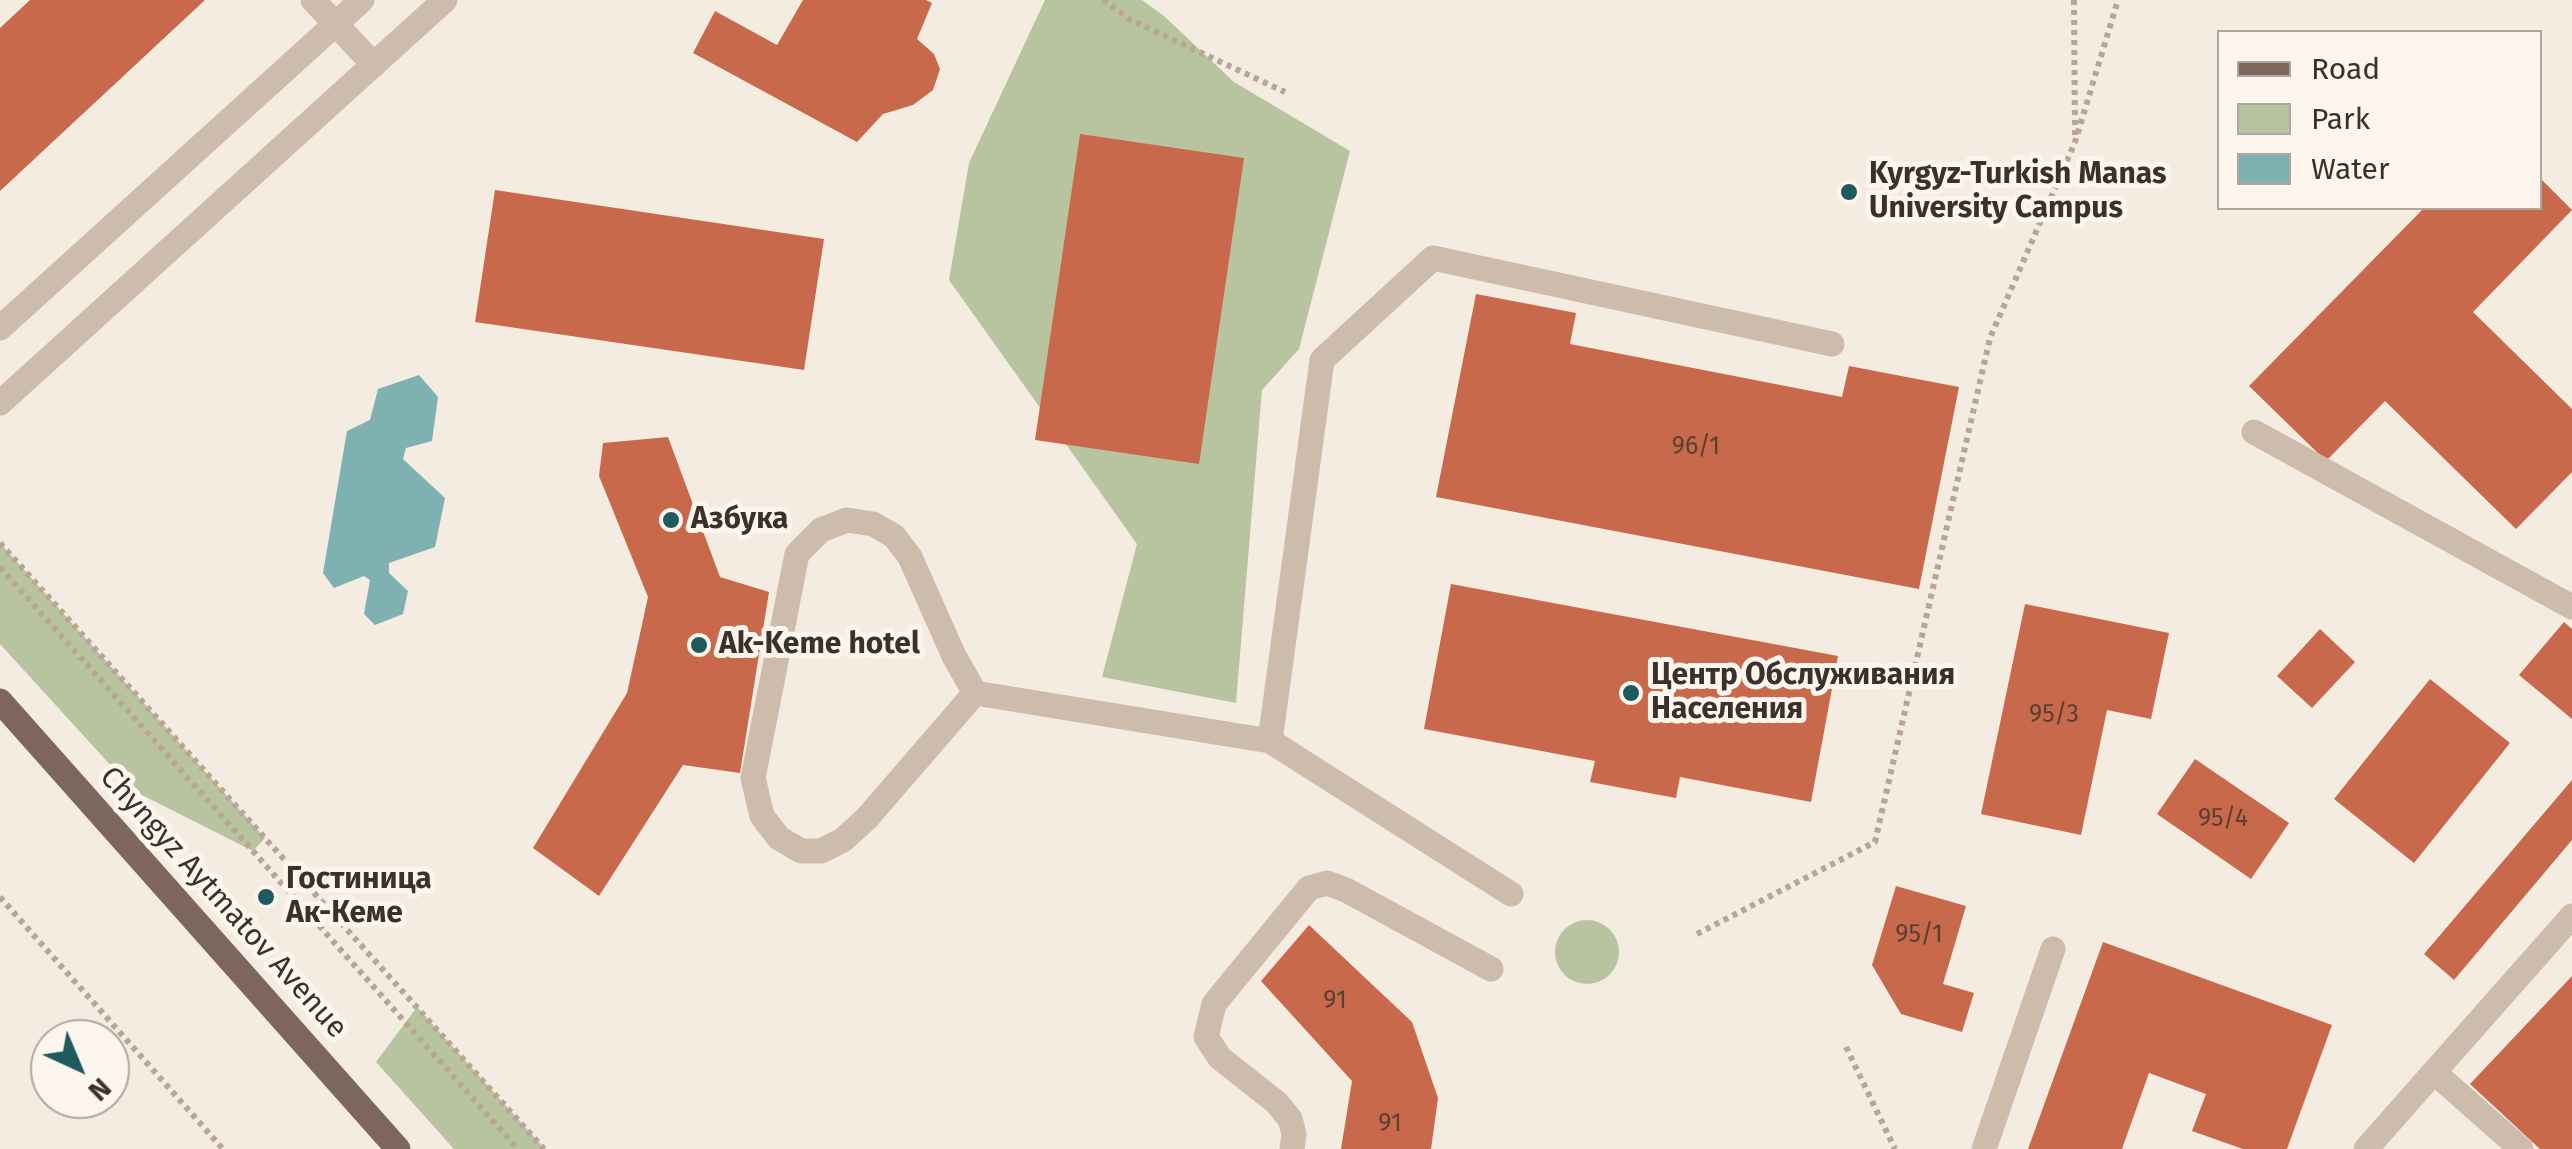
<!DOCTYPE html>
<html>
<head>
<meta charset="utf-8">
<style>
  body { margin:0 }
  #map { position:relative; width:2572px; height:1149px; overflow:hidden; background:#f4ebe1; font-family:"Fira Sans",sans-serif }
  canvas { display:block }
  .legend { position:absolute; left:2217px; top:30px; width:325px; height:180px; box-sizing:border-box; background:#fbf5ee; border:2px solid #aea6a0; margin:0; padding:12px 18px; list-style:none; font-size:30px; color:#3b302b }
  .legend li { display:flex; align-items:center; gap:20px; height:50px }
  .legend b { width:50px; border:2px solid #aea6a0 }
  .north { position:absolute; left:30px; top:1019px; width:100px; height:100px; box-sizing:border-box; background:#fbf5ee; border:2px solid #aea6a0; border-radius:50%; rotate:136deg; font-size:28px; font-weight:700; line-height:40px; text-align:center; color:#3b302b }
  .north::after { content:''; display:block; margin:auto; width:35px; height:45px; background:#1f5a5e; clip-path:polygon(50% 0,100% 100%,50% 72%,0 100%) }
</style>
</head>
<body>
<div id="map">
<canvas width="2572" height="1149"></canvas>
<ul class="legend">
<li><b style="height:12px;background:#7d675c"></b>Road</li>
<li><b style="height:28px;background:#b8c4a0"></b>Park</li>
<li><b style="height:28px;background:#7fb0b2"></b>Water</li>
</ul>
<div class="north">N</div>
</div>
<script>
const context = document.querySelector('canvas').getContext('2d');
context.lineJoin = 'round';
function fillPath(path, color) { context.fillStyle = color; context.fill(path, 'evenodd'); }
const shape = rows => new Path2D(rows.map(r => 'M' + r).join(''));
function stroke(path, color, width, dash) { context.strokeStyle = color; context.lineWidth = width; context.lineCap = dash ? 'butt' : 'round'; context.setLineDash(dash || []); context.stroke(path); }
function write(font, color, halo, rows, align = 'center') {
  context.font = font + ' "Fira Sans",sans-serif'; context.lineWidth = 10; context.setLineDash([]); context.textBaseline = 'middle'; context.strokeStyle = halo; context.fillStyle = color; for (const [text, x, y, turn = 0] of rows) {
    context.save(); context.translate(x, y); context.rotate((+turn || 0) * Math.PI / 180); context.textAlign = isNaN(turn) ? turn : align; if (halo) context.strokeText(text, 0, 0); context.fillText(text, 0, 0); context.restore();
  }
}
const green = shape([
  [1045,0,1142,0,1164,16,1234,82,1350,151,1299,349,1262,390,1236,703,1102,677,1137,544,949,280,969,163],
  [0,543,265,838,253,851,134,791,0,644],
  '1555 952a32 32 0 1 1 64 0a32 32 0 1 1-64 0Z',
  [417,1007,545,1149,454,1149,376,1062]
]);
const water = shape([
  [419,375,438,397,432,441,406,448,403,459,445,498,435,547,389,563,389,573,408,591,403,614,375,625,364,614,370,580,364,576,334,588,323,573,347,431,370,420,378,389]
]);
const building = shape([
  [30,0,205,0,0,191,0,28],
  [803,0,926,0,932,3,917,39,934,54,940,69,933,90,913,105,883,114,857,142,693,53,715,11,777,45],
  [1080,134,1244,158,1199,464,1035,440],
  [2540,178,2572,210,2473,312,2572,409,2572,472,2516,529,2385,401,2326,461,2249,386,2424,208,2540,208],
  [495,190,824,239,804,370,475,322],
  [1476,294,1576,313,1570,344,1842,397,1849,366,1959,387,1919,589,1436,497],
  [668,437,720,577,769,592,740,773,683,765,599,896,533,848,627,693,648,597,599,476,603,443],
  [1451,584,1838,656,1811,802,1680,777,1676,798,1590,782,1595,761,1424,729],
  [2025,604,2169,633,2151,719,2107,710,2081,835,1981,814],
  [2564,622,2572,629,2572,719,2519,675],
  [2320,629,2355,662,2312,708,2277,676],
  [2430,679,2510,743,2414,863,2334,799],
  [2195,759,2289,823,2251,879,2157,814],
  [2572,780,2572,840,2454,980,2424,954],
  [1896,886,1966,906,1943,984,1974,993,1962,1032,1901,1014,1872,965],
  [1309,925,1412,1022,1438,1098,1431,1149,1341,1149,1352,1081,1261,981],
  [2103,942,2332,1025,2287,1149,2243,1149,2192,1131,2206,1094,2149,1073,2122,1149,2028,1149],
  [2572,976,2572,1149,2540,1149,2470,1084]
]);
const path = shape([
  [1103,0,1131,20,1285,92],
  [2074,0,2075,136],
  [0,543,544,1149],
  [0,567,518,1149],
  [0,897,223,1149],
  [1697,934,1875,842,1990,338,2075,142,2118,0],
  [1846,1047,1895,1149]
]);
const minor = shape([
  [313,0,374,65],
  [0,328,362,0],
  [0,403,445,0],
  [2254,432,2572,607],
  [975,693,867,818,843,840,821,851,801,851,779,838,762,816,753,778,797,554,821,530,847,520,873,524,894,536,910,557,954,656,975,693,1270,741,1511,894],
  [1270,741,1322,360,1433,258,1832,344],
  [2435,1073,2521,1149],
  [1292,1149,1294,1134,1290,1119,1277,1103,1220,1058,1206,1037,1214,1004,1309,888,1327,883,1346,890,1491,969],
  [1984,1149,2053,949],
  [2366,1149,2572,916]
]);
const major = shape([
  [0,701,398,1149]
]);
const markers = [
  [1849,192,10,"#1f5a5e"],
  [671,520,10,"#1f5a5e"],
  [699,645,10,"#1f5a5e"],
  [1631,693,10,"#1f5a5e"],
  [266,897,10,"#1f5a5e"]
];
const numberNames = [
  ["96/1",1696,447],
  ["95/3",2054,715],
  ["95/4",2223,819],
  ["95/1",1919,935],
  ["91",1335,1001],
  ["91",1390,1124]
];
const poiNames = [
  ["Kyrgyz-Turkish Manas",1869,175],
  ["University Campus",1869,209],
  ["Азбука",691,520],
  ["Ak-Keme hotel",719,645],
  ["Центр Обслуживания",1651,676],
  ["Населения",1651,710],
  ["Гостиница",286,880],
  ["Ак-Кеме",286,914]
];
const streetNames = [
  ["Chyngyz Aytmatov Avenue",223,903,48]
];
fillPath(green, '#b8c4a0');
fillPath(water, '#7fb0b2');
fillPath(building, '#c8694b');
stroke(path, '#b9a596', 6, [5, 5]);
stroke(minor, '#cdbbac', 25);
stroke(major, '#7d675c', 25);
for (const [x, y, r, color] of markers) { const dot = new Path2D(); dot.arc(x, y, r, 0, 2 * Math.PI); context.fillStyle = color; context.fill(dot); stroke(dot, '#fbf5ee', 4); }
write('25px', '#5e3e33', null, numberNames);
write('bold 30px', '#3b302b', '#fbf5ee', poiNames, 'left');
write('30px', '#3b302b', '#fbf5ee', streetNames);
</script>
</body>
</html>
